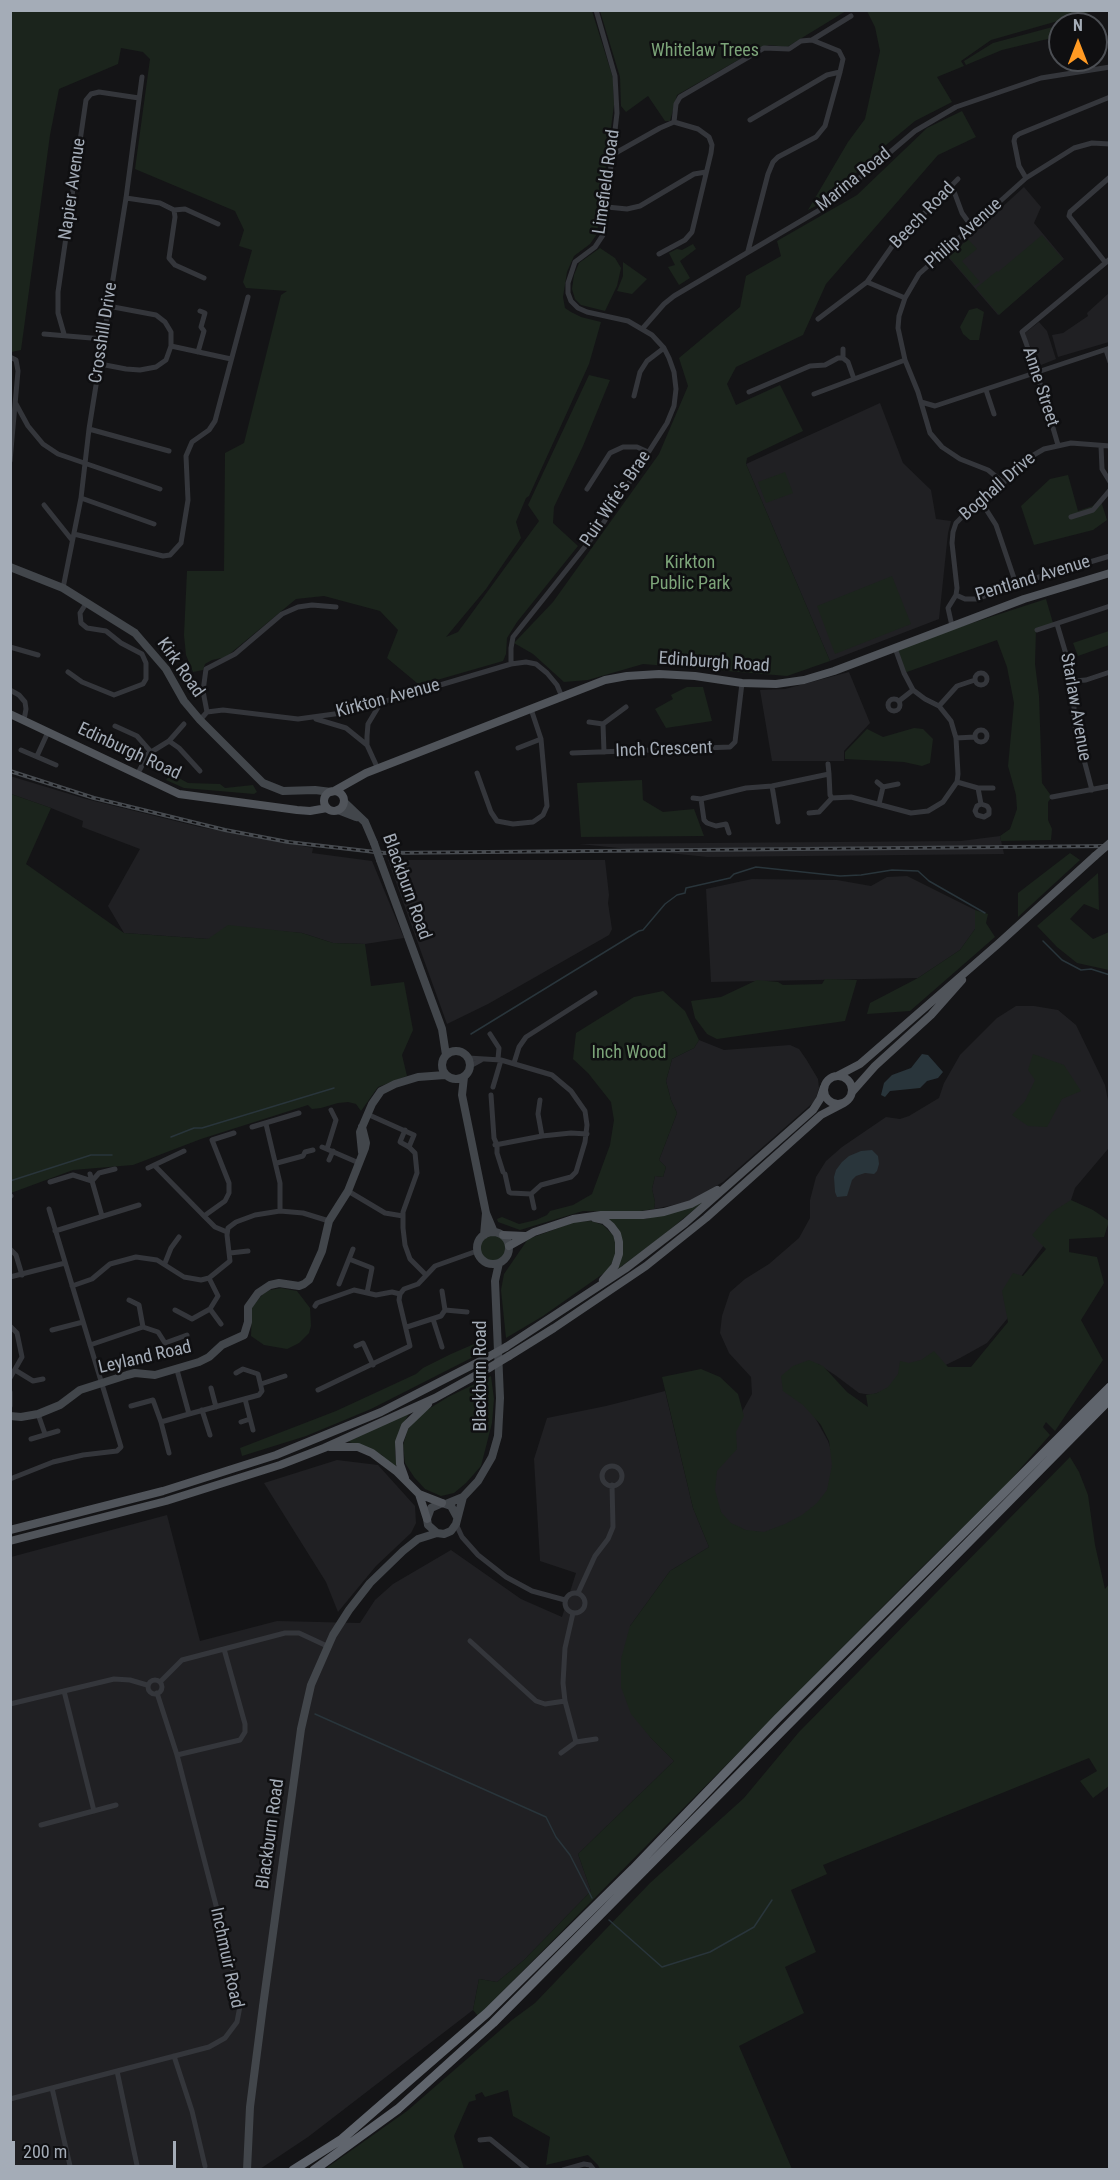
<!DOCTYPE html>
<html>
<head>
<meta charset="utf-8">
<style>
  body { margin:0 }
  #map { position:relative; width:1120px; height:2180px; overflow:hidden; background:#141416; font-family:"Roboto Condensed",sans-serif }
  canvas { display:block }
  .frame { position:absolute; inset:0; border:12px solid #a4acb7; pointer-events:none }
  .north { position:absolute; left:1048px; top:12px; width:60px; height:60px; box-sizing:border-box; background:#0f0f11; border:2px solid #4b4e53; border-radius:50%; rotate:0deg; font-size:16px; font-weight:700; line-height:24px; text-align:center; color:#a4acb7 }
  .north::after { content:''; display:block; margin:auto; width:21px; height:27px; background:#ff9a23; clip-path:polygon(50% 0,100% 100%,50% 72%,0 100%) }
  .scale { position:absolute; left:12px; top:2141px; width:164px; height:27px; box-sizing:border-box; border:3px solid #a4acb7; border-top:0; padding-left:8px; font-size:18px; line-height:21px; white-space:nowrap; color:#a4acb7; -webkit-text-stroke:4px #0f0f11; paint-order:stroke }
</style>
</head>
<body>
<div id="map">
<canvas width="1120" height="2180"></canvas>
<div class="frame"></div>
<div class="north">N</div>
<div class="scale">200 m</div>
</div>
<script>
const context = document.querySelector('canvas').getContext('2d');
context.lineJoin = 'round';
function fillPath(path, color) { context.fillStyle = color; context.fill(path, 'evenodd'); }
const shape = rows => new Path2D(rows.map(r => 'M' + r).join(''));
function stroke(path, color, width, dash) { context.strokeStyle = color; context.lineWidth = width; context.lineCap = dash ? 'butt' : 'round'; context.setLineDash(dash || []); context.stroke(path); }
function write(font, color, halo, rows, align = 'center') {
  context.font = font + ' "Roboto Condensed",sans-serif'; context.lineWidth = 5; context.setLineDash([]); context.textBaseline = 'middle'; context.strokeStyle = halo; context.fillStyle = color; for (const [text, x, y, turn = 0] of rows) {
    context.save(); context.translate(x, y); context.rotate((+turn || 0) * Math.PI / 180); context.textAlign = isNaN(turn) ? turn : align; if (halo) context.strokeText(text, 0, 0); context.fillText(text, 0, 0); context.restore();
  }
}
const built = shape([
  [1024,187,1041,207,1034,223,1064,259,998,315,948,257],
  [1109,293,1109,342,1058,357,1052,335,1063,333,1088,316,1087,313],
  [1039,322,1047,331,1056,359,1041,365,1027,341,1025,333],
  [880,403,903,463,931,490,936,519,951,521,948,533,939,619,830,661,746,464],
  [849,672,870,723,844,751,844,761,772,761,760,690,785,689],
  [10,776,86,799,200,827,313,848,312,853,372,861,404,938,365,944,333,943,302,933,265,930,208,939,124,933,108,906,140,849,82,827,83,821,51,808,11,794],
  [1000,836,1004,854,708,857,579,844,961,841],
  [388,860,605,860,609,895,608,903,612,929,609,935,595,943,488,1004,447,1024],
  [907,876,975,910,975,929,960,950,918,978,711,982,706,889,752,879,837,880,871,886,887,877],
  [1016,1006,1034,1006,1058,1010,1076,1025,1105,1085,1110,1111,1108,1149,1075,1188,1066,1215,1020,1278,1012,1313,987,1343,960,1358,913,1381,871,1395,859,1393,835,1375,818,1364,798,1365,788,1371,783,1383,813,1414,828,1441,839,1473,816,1512,770,1533,738,1530,723,1517,713,1496,711,1479,724,1444,752,1394,751,1377,729,1353,720,1333,722,1316,730,1292,745,1279,769,1264,799,1238,810,1218,810,1200,816,1177,826,1161,842,1147,886,1117,900,1119,909,1116,939,1098,944,1083,960,1055,997,1018],
  [699,1040,724,1050,790,1045,799,1049,806,1059,818,1079,819,1088,815,1101,723,1182,687,1202,654,1209,655,1202,652,1189,655,1176,663,1177,666,1167,659,1160,677,1113,671,1100,666,1081,672,1059,694,1048],
  [665,1391,693,1508,709,1547,670,1571,630,1626,650,1737,674,1761,578,1854,591,1891,524,1960,497,1982,479,1979,473,2010,308,2137,260,2169,11,2170,11,1557,167,1515,200,1641,277,1621,360,1623,375,1600,393,1584,451,1550,521,1599,562,1617,576,1573,540,1561,534,1459,547,1418,606,1406],
  [337,1460,378,1465,415,1506,416,1523,411,1533,376,1566,338,1612,326,1582,264,1483]
]);
const green = shape([
  [11,11,592,11,613,78,614,105,597,234,590,244,574,256,567,272,563,297,565,308,571,312,581,317,601,322,589,364,529,496,526,498,516,522,521,538,486,589,446,637,458,632,539,521,528,505,589,375,610,380,583,446,554,507,553,523,578,546,517,622,507,638,506,654,503,661,423,684,417,683,387,658,398,630,380,611,324,596,296,599,226,657,212,660,205,664,203,670,193,672,186,655,184,635,187,571,224,571,225,453,244,443,281,295,287,291,246,288,243,282,252,250,239,246,244,230,235,211,135,169,150,59,143,52,121,48,118,64,59,89,50,135,21,350,11,352],
  [600,11,846,11,787,47,769,45,759,48,677,95,670,121,665,121,648,96,626,112,621,106,620,77],
  [867,11,1093,11,991,40,961,61,964,66,937,77,952,102,915,121,880,150,829,199,808,210,848,142,865,119,880,51,875,27],
  [1060,25,1060,36,1002,50,966,65,964,61,993,43],
  [962,111,976,137,938,155,826,284,803,335,736,367,727,384,736,405,780,385,803,431,747,458,746,464,830,661,787,676,643,664,588,680,564,682,533,654,514,643,553,602,659,454,688,386,679,358,740,307,746,276,781,256,777,241,857,195,927,128],
  [1042,235,1063,259,999,315,976,288,997,271,998,272],
  [968,239,977,249,962,261,980,282,974,286,949,257],
  [693,244,696,249,680,261,690,278,679,285,668,267,675,265,669,253,677,249,682,250],
  [600,248,615,258,621,268,617,286,605,311,581,305,575,299,572,289,574,275,579,263],
  [623,262,647,279,632,294,617,291,623,276],
  [977,308,984,312,979,340,970,340,963,334,960,327,969,310],
  [785,472,793,493,766,503,758,482],
  [1068,475,1078,511,1093,506,1100,498,1107,520,1093,530,1034,545,1021,506,1050,479],
  [892,576,911,624,835,654,817,606],
  [1046,599,1053,623,1036,629,1035,664,1039,696,1042,783,1052,797,1048,802,1048,820,1052,829,1051,840,1001,841,1000,836,1010,829,1017,809,1016,795,1008,766,1014,703,1007,667,997,640,904,673,895,648],
  [1109,631,1109,645,1078,656,1073,643],
  [687,687,703,687,712,721,666,728,655,709,673,699,671,695],
  [914,728,923,729,933,739,930,763,922,766,904,762,845,759,845,752,867,729,883,737],
  [169,776,174,779,177,777,188,783,220,784,225,788,253,785,257,792,254,794,184,788,166,780],
  [642,780,643,800,663,812,694,809,704,836,581,837,577,783],
  [11,794,51,808,26,864,124,933,208,939,228,925,302,933,333,943,365,944,371,986,404,982,413,1030,402,1055,407,1076,378,1087,361,1111,356,1104,348,1102,338,1103,321,1108,312,1109,308,1105,201,1139,133,1165,73,1170,11,1193],
  [1070,853,1080,860,1018,917,1018,893],
  [1098,873,1099,910,1084,904,1070,919,1093,939,1109,932,1109,970,1077,963,1057,947,1037,926],
  [975,910,988,914,986,923,995,937,910,1011,867,1014,870,1003,918,978,960,950,975,929],
  [825,979,857,980,845,1021,717,1039,707,1034,695,1018,691,1001,721,997,757,980,778,982,783,985,822,984],
  [663,991,685,1011,699,1040,694,1048,672,1059,666,1081,671,1100,677,1113,659,1160,666,1167,663,1177,655,1176,652,1189,655,1202,654,1209,634,1212,583,1211,520,1230,498,1222,497,1219,502,1217,519,1224,536,1220,547,1215,550,1211,573,1205,592,1194,610,1145,614,1120,611,1102,588,1073,573,1059,576,1033,634,997],
  [1033,1054,1064,1065,1081,1091,1062,1099,1047,1127,1028,1126,1012,1115,1025,1101,1035,1080,1028,1070],
  [707,1199,662,1236,614,1272,622,1253,606,1219,646,1219],
  [1071,1200,1093,1210,1109,1221,1104,1237,1069,1239,1069,1252,1097,1257,1104,1283,1081,1320,1103,1360,1055,1431,1046,1422,1043,1427,1050,1435,1006,1485,912,1577,478,2016,473,2010,479,1979,497,1982,524,1960,591,1891,578,1854,674,1761,650,1737,631,1714,621,1687,621,1659,630,1626,670,1571,709,1547,693,1508,662,1377,701,1369,720,1377,738,1394,744,1416,736,1432,737,1449,717,1471,715,1490,721,1512,731,1523,746,1530,764,1532,785,1524,802,1515,817,1503,827,1490,832,1465,829,1441,821,1425,803,1405,783,1391,781,1376,793,1366,809,1360,823,1366,847,1392,868,1407,866,1395,877,1393,888,1387,898,1374,900,1361,909,1363,921,1360,934,1351,948,1367,971,1367,1008,1322,1002,1291,1013,1273,1023,1276,1046,1249,1032,1235,1052,1212],
  [591,1221,603,1225,615,1237,617,1246,615,1258,607,1271,543,1316,506,1338,501,1290,504,1274,528,1239,575,1222],
  '479 1248a14 14 0 1 1 28 0a14 14 0 1 1-28 0Z',
  [281,1288,297,1291,310,1308,311,1326,309,1333,299,1343,287,1349,264,1345,251,1336,252,1307,263,1294,270,1290],
  [488,1342,485,1351,371,1409,306,1436,242,1456,240,1448,336,1411,416,1374,423,1368,451,1354,474,1344],
  [491,1376,494,1399,492,1423,481,1466,466,1483,454,1493,441,1496,425,1489,414,1477,405,1463,403,1445,408,1429,422,1413,448,1397],
  [410,1412,399,1431,395,1451,397,1471,382,1455,347,1441],
  [1070,1457,1079,1472,1088,1495,1095,1545,1105,1589,1109,1584,1109,1786,1093,1798,1080,1781,1097,1771,1089,1758,823,1865,827,1874,791,1890,816,1952,785,1967,804,2013,739,2046,792,2169,600,2169,598,2165,588,2155,546,2165,550,2137,513,2116,508,2090,485,2097,482,2092,475,2095,476,2100,469,2102,454,2136,464,2169,325,2169,407,2111,512,2020,535,2003,650,1883,744,1798,799,1732]
]);
const water = shape([
  [922,1054,928,1055,943,1072,938,1078,927,1081,920,1088,890,1091,885,1097,881,1095,884,1083,892,1075,911,1068],
  [872,1150,878,1156,879,1164,877,1171,874,1174,865,1173,856,1176,852,1180,847,1196,837,1197,835,1192,834,1177,836,1170,842,1162,849,1156,861,1151]
]);
const stream = shape([
  [1043,941,1062,960,1081,970,1091,969,1110,975],
  [471,1034,639,931,643,930,665,904,677,895,685,893,686,888,730,878,734,874,756,867,840,876,861,875,892,870,918,871,929,881,985,913],
  [171,1137,194,1128,202,1128,334,1088],
  [10,1181,91,1155,112,1155],
  [315,1714,546,1817,556,1837,570,1855,592,1898],
  [609,1920,662,1967,710,1952,754,1927,772,1900]
]);
const street = shape([
  [812,40,851,16],
  [1083,60,1083,71],
  [750,120,827,75,840,72],
  [674,122,676,104,680,97,764,48,789,49,801,41,812,40,839,51,843,59,840,72,825,126,816,137,778,157,773,162,768,174,748,251],
  [612,155,660,128,674,122,698,129,709,137,712,145,711,153,692,232,685,240,659,254],
  [1026,178,1019,166,1014,141,1015,137,1019,134,1110,97],
  [952,186,962,213,972,227],
  [126,198,160,203,174,210,175,217,169,258,175,265,204,278],
  [607,207,627,209,640,206,694,174,706,172],
  [174,210,185,209,218,224],
  [1105,262,1069,216,1070,212,1110,177],
  [867,282,905,298],
  [818,319,867,282,893,245,958,179],
  [643,328,664,304,674,296,828,205,915,131,956,107,1041,78,1110,67],
  [44,334,103,339],
  [64,334,58,313,58,292,86,100,91,94,99,92,139,98],
  [171,346,231,359],
  [843,349,843,358],
  [1106,350,1110,362],
  [198,352,204,331,201,327,205,313,200,311],
  [10,357,16,360,18,371,10,461],
  [100,364,126,369,140,370,156,367,166,360,171,346,171,332,165,322,156,315,108,306],
  [986,390,994,414],
  [749,392,810,366,825,365,838,358,843,358,848,362,854,379],
  [814,394,905,360],
  [634,396,640,372,647,361,664,348],
  [921,402,935,406,1110,348],
  [16,404,28,426,43,444,58,454,160,489],
  [89,429,169,451],
  [1058,445,1037,373,1022,332,1110,259],
  [1101,446,1102,469,1110,482],
  [1004,483,988,470,960,459,942,447,930,433,918,392,905,360,898,328,899,316,905,298,919,274,1026,178,1074,148,1092,143,1110,144],
  [587,489,610,453,623,447,637,447,648,452],
  [81,498,154,524],
  [982,503,996,525,1016,584],
  [44,505,72,540],
  [1071,517,1093,510,1110,490],
  [74,534,163,556,170,555,181,543,188,500,186,456,192,442,209,430,215,421,248,297],
  [63,588,81,498,89,429,126,198,142,77],
  [956,595,965,599,977,599,1019,583,1110,556],
  [1057,624,1074,681,1074,722,1092,790],
  [952,626,948,608,956,595,957,588,952,543,953,532,956,523,963,516,993,493,1025,460,1044,449,1071,443,1110,446],
  [1037,630,1110,606],
  [10,647,38,655],
  [511,664,511,648,513,637,600,528,615,505,667,423,674,406,676,389,674,372,669,358,664,348,652,335,628,321,587,312,578,308,571,301,568,293,568,283,575,262,595,247,603,235,617,113,615,76,596,10],
  [68,672,82,682,114,695,143,684,146,679,146,663,142,654,121,643,106,631,87,628,81,623,80,613,87,602],
  '975 679a6 6 0 1 1 12 0a6 6 0 1 1-12 0Z',
  [1074,681,1086,680,1110,672],
  [10,690,19,695,25,702,26,709,24,720],
  '888 705a6 6 0 1 1 12 0a6 6 0 1 1-12 0Z',
  [899,701,913,690],
  [939,706,957,686,975,680],
  [207,712,203,691,206,669,235,654,282,614,298,607,312,605,336,607],
  [316,719,346,728,367,745],
  [200,720,207,712,223,710,298,719,349,712,511,664,526,662,536,664,547,673,557,685,562,697],
  [589,722,603,724],
  [115,726,137,736,151,752],
  '975 736a6 6 0 1 1 12 0a6 6 0 1 1-12 0Z',
  [956,738,975,737],
  [169,741,179,748,200,771],
  [518,748,541,739],
  [21,750,56,765],
  [604,752,603,724,626,707],
  [572,753,730,747,735,742,742,683],
  [37,756,48,732],
  [828,764,829,774],
  [378,769,367,745,367,736,368,724,380,704],
  [477,773,491,812,497,821,513,824,533,822,543,815,547,806,541,739,531,709],
  [137,775,148,754,169,741,184,724],
  [877,782,883,787,879,804],
  [957,782,978,788,993,788],
  [772,786,778,822],
  [883,787,898,784],
  [978,788,981,804,987,806,989,809,989,814,984,817,977,815,975,811,977,806,981,804],
  [1052,797,1110,786],
  [693,798,701,799,746,788,772,786,829,774,830,795,832,798,851,797,911,813,928,811,943,802,957,782,958,774,956,738,951,721,939,706,925,699,913,690,904,673,895,648],
  [701,799,704,820,707,823,716,826,726,824,729,833],
  [809,813,819,812,832,798],
  [490,1034,499,1048,498,1059],
  [468,1058,501,1060,552,1075,571,1091,585,1111,587,1125,585,1142,576,1172,571,1177,541,1185,531,1194,511,1193,509,1192,505,1174],
  [514,1063,519,1047,526,1037,595,993],
  [470,1066,481,1060],
  [493,1087,501,1060],
  [491,1095,494,1138,497,1145,497,1153,503,1172],
  [540,1100,538,1114,542,1136],
  [367,1114,414,1135,409,1147,415,1153,417,1173,403,1212,403,1228,405,1245,410,1259,426,1275],
  [266,1124,280,1183,280,1211],
  [252,1127,299,1113],
  [405,1130,400,1142,409,1147],
  [495,1145,542,1136,571,1133,587,1134],
  [322,1147,359,1163],
  [327,1149,336,1120,331,1110],
  [329,1160,333,1151],
  [277,1163,303,1156,305,1152,313,1150],
  [155,1166,204,1216,225,1201,229,1193,229,1183,212,1140,234,1133],
  [148,1168,184,1151],
  [90,1174,102,1216],
  [50,1182,73,1175,92,1181,99,1173,115,1169],
  [348,1191,385,1213,403,1216],
  [531,1194,534,1208],
  [10,1197,11,1196],
  [204,1216,215,1227,227,1232],
  [55,1231,139,1205],
  [10,1249,16,1255,22,1275],
  [230,1253,248,1251],
  [349,1259,353,1249],
  [165,1263,171,1248,179,1237],
  [10,1277,65,1263],
  [339,1284,349,1259,372,1268,367,1293],
  [72,1286,92,1279,110,1264,136,1257,157,1260,184,1277,201,1280,209,1278,230,1261,227,1235,228,1228,236,1222,255,1215,280,1211,303,1213,329,1221],
  [442,1291,445,1310],
  [400,1294,404,1289,418,1284,435,1266,477,1251],
  [129,1300,139,1305,143,1327],
  [315,1306,317,1303,354,1290,376,1295,392,1292,400,1294],
  [210,1309,221,1324],
  [175,1310,192,1319,210,1309,218,1296,209,1278],
  [433,1319,442,1347],
  [10,1326,17,1333,22,1357,10,1378],
  [407,1327,441,1316,445,1310,467,1312],
  [52,1330,83,1322],
  [90,1345,143,1327,158,1332,165,1343,187,1335],
  [356,1346,363,1343,373,1365],
  [15,1370,33,1381,43,1379],
  [261,1384,285,1376],
  [211,1388,216,1407],
  [318,1390,410,1346,399,1300,400,1294],
  [10,1392,10,1406],
  [245,1399,253,1430],
  [131,1406,153,1400,161,1422,189,1414,177,1370],
  [202,1410,210,1435],
  [38,1414,45,1434],
  [189,1414,259,1395,262,1391,258,1374,243,1369,236,1373],
  [161,1422,169,1453],
  [241,1422,250,1419],
  [31,1439,58,1431],
  '602 1476a10 10 0 1 1 20 0a10 10 0 1 1-20 0Z',
  [10,1479,53,1462,83,1455,117,1451,121,1447,49,1209],
  [456,1524,462,1537,478,1555,506,1577,532,1591,565,1600],
  '565 1603a10 10 0 1 1 20 0a10 10 0 1 1-20 0Z',
  [578,1593,595,1556,608,1539,613,1527,612,1485],
  [573,1613,565,1648,563,1683,565,1701,576,1742],
  [470,1641,536,1701,545,1704,565,1701],
  '148 1687a7 7 0 1 1 14 0a7 7 0 1 1-14 0Z',
  [160,1682,182,1660,285,1633,299,1633,327,1646],
  [64,1691,94,1811],
  [10,1704,114,1679,130,1680,147,1685],
  [561,1753,576,1742,596,1739],
  [177,1755,240,1740,245,1732,245,1724,224,1649],
  [41,1825,116,1805],
  [174,2056,192,2111,205,2166],
  [117,2071,138,2170],
  [52,2088,71,2170],
  [10,2099,209,2047,225,2038,237,2022,240,2006,232,1967,177,1755,157,1693],
  [480,2140,490,2139,528,2170],
  [563,2170,584,2164,590,2165,594,2170]
]);
const secondary = shape([
  [10,567,63,588,135,633,166,669,184,701,200,720,263,783,283,791,315,790,331,792],
  [344,802,365,822,374,843],
  [338,810,356,817],
  [380,860,442,1029,446,1055],
  '442 1065a14 14 0 1 1 28 0a14 14 0 1 1-28 0Z',
  [464,1077,462,1095,486,1213,494,1232],
  [362,1152,360,1132,372,1104,381,1091,395,1084,418,1077,445,1075],
  '477 1248a16 16 0 1 1 32 0a16 16 0 1 1-32 0Z',
  [484,1235,486,1213],
  [10,1416,21,1417,38,1414,60,1405,80,1390,127,1375,135,1373,155,1375,199,1362,209,1357,222,1345,244,1335,248,1322,248,1307,258,1293,270,1285,279,1283,299,1286,304,1284,309,1280,322,1251,329,1221,348,1191,365,1148,366,1143,362,1127],
  [446,1504,463,1497,478,1481,492,1457,498,1436,500,1398,495,1281,499,1263],
  [457,1517,451,1506,442,1503,431,1508,427,1519,428,1525,437,1533,444,1534,451,1531,456,1524,463,1497],
  [247,2170,250,2107,263,2006,301,1729,311,1685,333,1635,349,1610,370,1583,403,1551,418,1539,437,1533]
]);
const primary = shape([
  [10,714,179,794,297,810,310,811,327,808],
  [334,791,366,773,605,680,627,676,659,674,695,676,742,683,776,684,804,680,834,671,1024,599,1110,573],
  '324 801a10 10 0 1 1 20 0a10 10 0 1 1-20 0Z',
  '824 1090a14 14 0 1 1 28 0a14 14 0 1 1-28 0Z',
  [837,1076,860,1064,998,944,1095,856],
  [852,1092,875,1066,931,1015,962,980],
  [595,1218,604,1220,611,1226,617,1234,619,1242,619,1254,615,1266,603,1280],
  [503,1235,525,1236],
  [509,1246,534,1232,573,1219,601,1215,643,1215,664,1212,691,1204,717,1190],
  [506,1347,625,1269,685,1223,813,1110,820,1099,824,1087],
  [509,1356,554,1328,646,1266,706,1218,821,1115,844,1103],
  [330,1447,358,1447,372,1453,396,1471,419,1494,442,1503],
  [405,1478,400,1464,399,1442,405,1426,428,1404],
  [419,1494,427,1519],
  [10,1530,163,1491,276,1455,381,1412,488,1357],
  [10,1541,166,1501,280,1465,324,1448,435,1398,489,1368]
]);
const highway = shape([
  [293,2170,342,2139,487,2013,633,1869,777,1719,1110,1387],
  [314,2170,398,2109,493,2023,1110,1399]
]);
const rail = shape([
  [10,771,94,798,225,830,288,842,384,853,1110,846]
]);
const secondaryBridge = shape([
  [374,843,380,860]
]);
const primaryBridge = shape([
  [1095,856,1110,843],
  [488,1357,506,1347],
  [489,1368,509,1356]
]);
const parkNames = [
  ["Whitelaw Trees",705,51],
  ["Kirkton",690,563],
  ["Public Park",690,584],
  ["Inch Wood",629,1053]
];
const streetNames = [
  ["Marina Road",854,180,-39],
  ["Limefield Road",607,182,-82],
  ["Napier Avenue",73,189,-82],
  ["Beech Road",923,216,-46],
  ["Philip Avenue",964,234,-42],
  ["Crosshill Drive",104,333,-81],
  ["Anne Street",1040,387,72],
  ["Boghall Drive",998,487,-41],
  ["Puir Wife's Brae",616,499,-56],
  ["Pentland Avenue",1033,579,-17],
  ["Edinburgh Road",714,663,4],
  ["Kirk Road",180,668,55],
  ["Kirkton Avenue",388,699,-15],
  ["Starlaw Avenue",1075,707,80],
  ["Inch Crescent",664,750,-2],
  ["Edinburgh Road",129,752,25],
  ["Blackburn Road",406,887,70],
  ["Leyland Road",145,1358,-13],
  ["Blackburn Road",481,1376,-90],
  ["Blackburn Road",271,1834,-82],
  ["Inchmuir Road",226,1958,78]
];
fillPath(built, '#202023');
fillPath(green, '#1b241c');
fillPath(water, '#29353b');
stroke(stream, '#29353b', 1.5);
stroke(street, '#34363b', 5);
stroke(secondary, '#42464b', 8);
stroke(primary, '#50545a', 8);
stroke(highway, '#60656d', 9);
stroke(rail, '#474b50', 4);
stroke(rail, '#0f0f11', 1.5, [4.5]);
stroke(secondaryBridge, '#42464b', 8);
stroke(primaryBridge, '#50545a', 8);
write('18px', '#7ca479', '#0f0f11', parkNames);
write('18px', '#a4acb7', '#0f0f11', streetNames);
</script>
</body>
</html>
